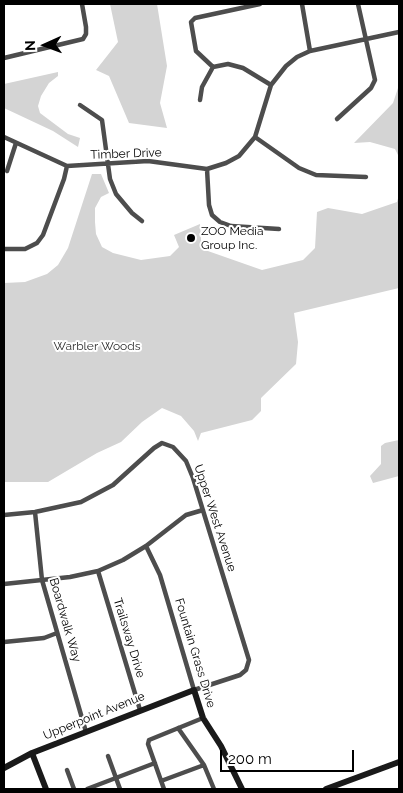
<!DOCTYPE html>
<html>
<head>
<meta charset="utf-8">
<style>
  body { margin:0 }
  #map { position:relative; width:403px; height:793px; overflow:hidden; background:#fff; font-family:Raleway,sans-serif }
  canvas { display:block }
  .frame { position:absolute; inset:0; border:5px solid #000; pointer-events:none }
  .north { position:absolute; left:20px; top:20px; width:50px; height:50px; -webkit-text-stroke:4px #fff; paint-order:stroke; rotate:268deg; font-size:14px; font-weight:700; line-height:20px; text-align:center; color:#000 }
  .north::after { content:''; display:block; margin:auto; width:18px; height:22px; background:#000; clip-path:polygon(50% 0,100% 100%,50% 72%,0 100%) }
  .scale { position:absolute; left:220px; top:750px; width:134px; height:22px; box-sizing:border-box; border:2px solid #000; border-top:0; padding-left:6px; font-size:15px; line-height:18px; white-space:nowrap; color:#000; -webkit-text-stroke:4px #fff; paint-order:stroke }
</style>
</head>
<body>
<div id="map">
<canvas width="403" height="793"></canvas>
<div class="frame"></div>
<div class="north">N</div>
<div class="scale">200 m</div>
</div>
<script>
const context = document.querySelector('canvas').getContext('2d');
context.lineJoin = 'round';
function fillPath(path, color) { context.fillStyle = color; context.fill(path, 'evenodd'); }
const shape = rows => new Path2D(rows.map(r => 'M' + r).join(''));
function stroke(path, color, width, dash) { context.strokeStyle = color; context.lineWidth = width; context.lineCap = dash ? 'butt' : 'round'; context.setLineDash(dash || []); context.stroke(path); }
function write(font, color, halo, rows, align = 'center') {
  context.font = font + ' Raleway,sans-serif'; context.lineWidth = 4; context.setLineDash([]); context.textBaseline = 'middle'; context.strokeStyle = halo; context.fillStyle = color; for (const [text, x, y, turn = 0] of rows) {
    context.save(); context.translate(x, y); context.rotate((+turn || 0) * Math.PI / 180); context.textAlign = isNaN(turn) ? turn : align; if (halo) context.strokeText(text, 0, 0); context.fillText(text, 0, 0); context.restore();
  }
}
const green = shape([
  [110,4,157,4,167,66,160,103,167,128,129,123,109,76,96,70,118,42],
  [58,72,58,76,49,83,41,96,38,106,40,113,68,134,80,138,78,147,53,131,4,108,4,84],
  [399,85,399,157,395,149,370,142,354,143,393,103],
  [92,174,101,174,109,193,101,197,95,208,95,222,96,234,102,247,113,253,141,260,170,256,179,247,174,235,200,224,201,240,205,250,262,270,303,260,315,248,317,212,328,208,362,214,397,202,399,195,399,288,294,313,298,342,296,364,261,398,261,411,252,420,201,433,198,441,194,431,181,416,162,408,142,422,121,442,97,453,48,482,4,482,4,283,25,282,47,274,58,265,68,248],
  [399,440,399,476,373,483,370,476,381,464,381,446,385,443]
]);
const street = shape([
  [302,4,310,51],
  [4,58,83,39,86,34,86,27,82,4],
  [213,67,196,51,191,22,195,18,260,4],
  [200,100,202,87,213,67,228,64,243,68,271,85],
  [80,105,102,120,110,179,116,194,132,213,142,221],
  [337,119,371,88,375,80,358,4],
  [4,137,67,166,148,161,207,169,226,163,239,156,255,137,271,85,286,66,297,57,310,51,399,32],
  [255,137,299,168,316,175,366,177],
  [207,169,209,205,212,215,220,222,231,226,279,229],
  [7,171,16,143],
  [4,249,25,249,37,243,43,235,64,179,67,166],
  [35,512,42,580,86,732],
  [4,515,35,512,81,502,113,485,154,448,162,443,173,447,186,461,193,478,249,660,246,670,240,675,194,690,160,575,146,546],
  [98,571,140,710],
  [4,584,70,577,98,571,123,560,146,546,186,515,203,510],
  [4,642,44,638,57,633],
  [178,728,204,765,214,789],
  [108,756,120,789],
  [67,770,74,789],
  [161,781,204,765],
  [87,789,155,763],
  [164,789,148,744,149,740,203,718]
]);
const secondary = shape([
  [32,753,46,789],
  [4,768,32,753,194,690,203,718,221,746,242,789],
  [326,789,399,762]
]);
const markers = [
  [191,238,5,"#000"]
];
const streetNames = [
  ["Timber Drive",126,154,-2],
  ["Upper West Avenue",215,518,72],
  ["Boardwalk Way",65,620,74],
  ["Trailsway Drive",129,638,73],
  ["Fountain Grass Drive",195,653,73],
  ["Upperpoint Avenue",94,716,-22]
];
const poiNames = [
  ["ZOO Media",201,231],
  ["Group Inc.",201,245]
];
const parkNames = [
  ["Warbler Woods",97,346]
];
fillPath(green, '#d4d4d4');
stroke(street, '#4d4d4d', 4.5);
stroke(secondary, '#1a1a1a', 6);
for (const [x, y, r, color] of markers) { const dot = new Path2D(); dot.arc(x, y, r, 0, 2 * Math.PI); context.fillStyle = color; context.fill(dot); stroke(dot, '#fff', 2); }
write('12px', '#000', '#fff', streetNames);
write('12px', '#000', '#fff', poiNames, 'left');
write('12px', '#2b2b2b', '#fff', parkNames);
</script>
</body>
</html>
